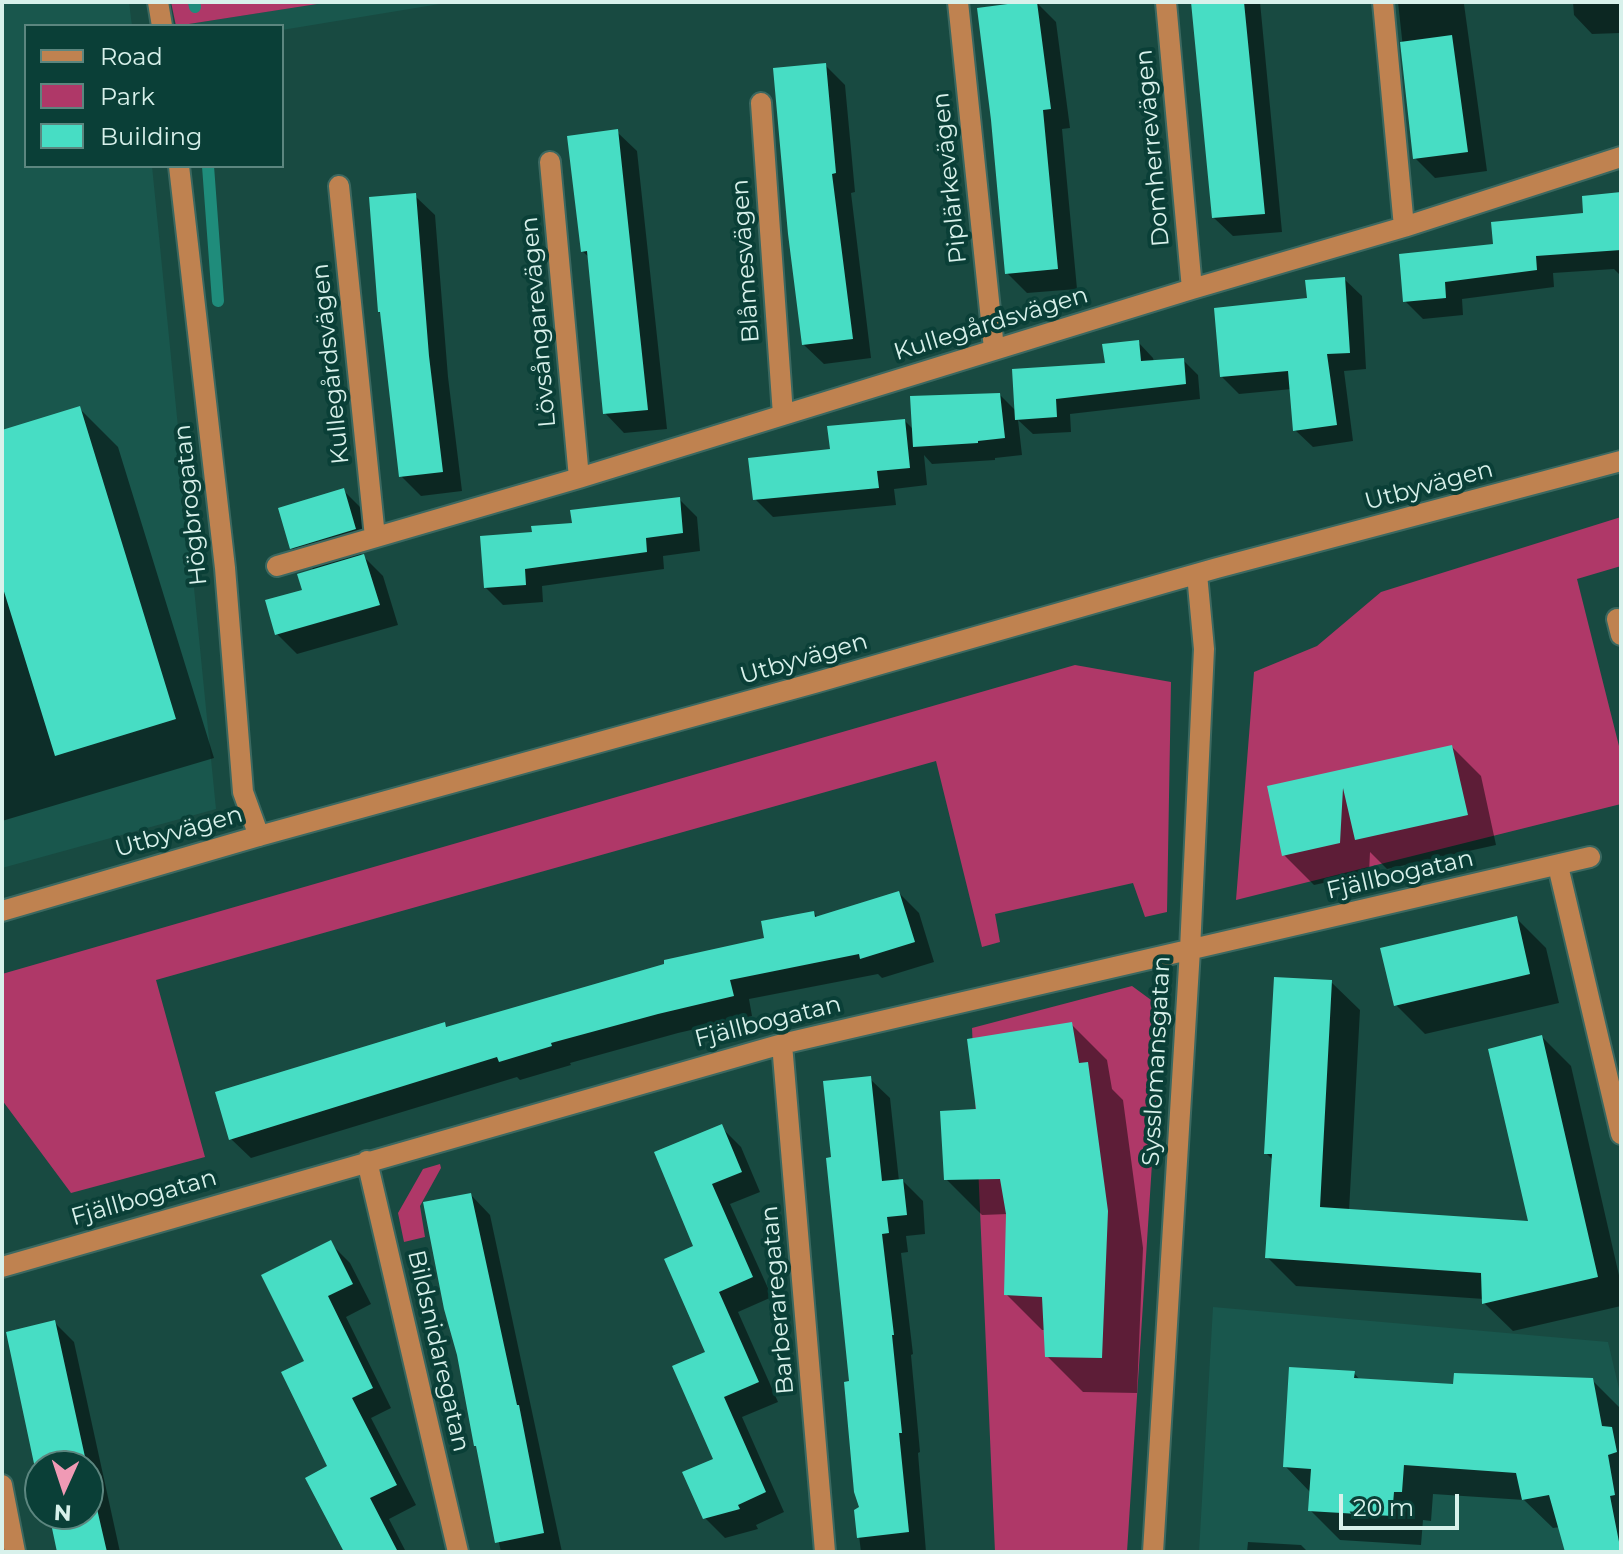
<!DOCTYPE html>
<html>
<head>
<meta charset="utf-8">
<style>
  body { margin:0 }
  #map { position:relative; width:1623px; height:1554px; overflow:hidden; background:#184a41; font-family:Montserrat,sans-serif }
  canvas { display:block }
  .frame { position:absolute; inset:0; border:4px solid #d8f1eb; pointer-events:none }
  .legend { position:absolute; left:24px; top:24px; width:260px; height:144px; box-sizing:border-box; background:#0a3f37; border:2px solid #5c867f; margin:0; padding:10px 14px; list-style:none; font-size:24px; color:#d8f1eb }
  .legend li { display:flex; align-items:center; gap:16px; height:40px }
  .legend b { width:40px; border:2px solid #5c867f }
  .north { position:absolute; left:24px; top:1450px; width:80px; height:80px; box-sizing:border-box; background:#0a3f37; border:2px solid #5c867f; border-radius:50%; rotate:183deg; font-size:22px; font-weight:700; line-height:32px; text-align:center; color:#d8f1eb }
  .north::after { content:''; display:block; margin:auto; width:28px; height:36px; background:#f09ab5; clip-path:polygon(50% 0,100% 100%,50% 72%,0 100%) }
  .scale { position:absolute; left:1339px; top:1494px; width:120px; height:36px; box-sizing:border-box; border:4px solid #d8f1eb; border-top:0; padding-left:10px; font-size:24px; line-height:28px; white-space:nowrap; color:#d8f1eb; -webkit-text-stroke:6px #0a3f37; paint-order:stroke }
</style>
</head>
<body>
<div id="map">
<canvas width="1623" height="1554"></canvas>
<div class="frame"></div>
<ul class="legend">
<li><b style="height:10px;background:#bf8250"></b>Road</li>
<li><b style="height:22px;background:#af3868"></b>Park</li>
<li><b style="height:22px;background:#47ddc4"></b>Building</li>
</ul>
<div class="north">N</div>
<div class="scale">20 m</div>
</div>
<script>
const context = document.querySelector('canvas').getContext('2d');
context.lineJoin = 'round';
function fillPath(path, color) { context.fillStyle = color; context.fill(path, 'evenodd'); }
const shape = rows => new Path2D(rows.map(r => 'M' + r).join(''));
function stroke(path, color, width, dash) { context.strokeStyle = color; context.lineWidth = width; context.lineCap = dash ? 'butt' : 'round'; context.setLineDash(dash || []); context.stroke(path); }
function write(font, color, halo, rows, align = 'center') {
  context.font = font + ' Montserrat,sans-serif'; context.lineWidth = 8; context.setLineDash([]); context.textBaseline = 'middle'; context.strokeStyle = halo; context.fillStyle = color; for (const [text, x, y, turn = 0] of rows) {
    context.save(); context.translate(x, y); context.rotate((+turn || 0) * Math.PI / 180); context.textAlign = isNaN(turn) ? turn : align; if (halo) context.strokeText(text, 0, 0); context.fillText(text, 0, 0); context.restore();
  }
}
const built = shape([
  [2,2,129,2,132,26,26,26,26,166,152,166,216,809,2,868],
  [330,2,452,2,282,30,282,26,176,26],
  [1213,1307,1608,1342,1621,1397,1621,1552,1199,1552]
]);
const green = shape([
  [171,2,330,2,176,26],
  [1621,517,1621,566,1577,579,1621,754,1621,804,1236,900,1254,672,1317,646,1381,592],
  [1075,665,1171,682,1167,912,1145,917,1133,883,995,914,1000,942,982,947,936,761,156,980,205,1157,71,1193,2,1100,2,974],
  [1132,986,1162,1008,1127,1552,995,1552,972,1028],
  [440,1164,441,1168,420,1206,425,1237,404,1242,398,1213,423,1169]
]);
const shadow = shape([
  [1036,2,1056,22,1070,128,1062,129,1077,289,1027,293,1007,273],
  [1193,2,1260,2,1282,232,1233,236,1214,218],
  [1398,2,1472,2,1464,4,1487,171,1435,178,1415,158],
  [1573,2,1621,2,1621,53,1620,33,1592,34,1574,15],
  [825,65,845,85,855,192,851,193,871,358,824,364,804,345],
  [617,132,637,151,667,429,624,433,605,413,590,258,582,251],
  [1621,194,1621,276,1614,269,1553,273,1554,287,1462,299,1463,315,1423,319,1405,301,1495,246,1585,215],
  [415,196,435,215,448,377,462,491,421,496,401,476,383,315,379,312],
  [1344,279,1362,296,1366,369,1344,371,1353,441,1313,447,1295,430,1292,389,1239,394,1222,377,1309,300],
  [1138,342,1153,358,1154,362,1183,360,1198,375,1200,399,1070,414,1071,432,1033,434,1018,420,1022,455,995,458,995,460,932,464,924,455,927,485,894,489,896,505,773,517,755,499,832,451,905,421,914,430,1000,395,1017,412,1107,365],
  [80,409,118,447,214,758,2,821,2,433],
  [343,490,363,510,375,549,360,553,383,576,398,625,297,654,277,634,315,571,292,548],
  [679,499,697,517,700,551,663,556,664,569,542,586,543,602,503,605,485,587,534,534],
  [1452,747,1481,776,1496,845,1387,869,1370,852,1369,873,1314,885,1284,855,1269,787],
  [899,893,919,913,934,962,882,978,878,974,749,999,752,1016,678,1033,570,1063,571,1065,520,1080,517,1077,251,1158,231,1139,444,1024,448,1028,766,939,814,913,818,918],
  [1516,918,1546,948,1559,1003,1425,1034,1396,1005],
  [1331,982,1360,1010,1349,1211,1530,1223,1542,1037,1571,1066,1621,1284,1621,1306,1513,1331,1484,1303,1484,1299,1296,1286,1267,1257,1274,1161,1266,1153],
  [1071,1024,1107,1060,1112,1089,1123,1100,1143,1248,1137,1393,1083,1392,1047,1356,1046,1330,1042,1330,1006,1294,1008,1214,982,1215,946,1179,978,1111],
  [870,1079,890,1098,899,1181,903,1181,923,1201,925,1234,906,1236,908,1252,901,1253,913,1354,911,1355,920,1452,918,1453,926,1552,861,1552,856,1511,862,1508,834,1159],
  [721,1127,741,1147,760,1192,730,1204,772,1297,738,1312,778,1402,742,1417,784,1512,756,1525,758,1529,725,1538,705,1518,716,1460,708,1353,695,1247],
  [471,1195,490,1215,562,1552,501,1552,425,1204],
  [330,1243,350,1263,371,1304,346,1317,391,1408,371,1418,416,1505,389,1519,406,1552,346,1552,307,1362],
  [54,1322,74,1342,120,1552,58,1552,50,1514,88,1514,88,1466,40,1466,40,1481,8,1333],
  [1354,1373,1361,1381,1455,1387,1592,1380,1621,1409,1621,1552,1567,1552,1560,1527,1553,1528,1524,1500,1433,1494,1431,1521,1423,1520,1421,1545,1340,1540,1310,1510,1311,1493,1285,1466],
  [1248,1542,1301,1545,1308,1552,1247,1552]
]);
const stream = shape([
  [194,2,195,7],
  [208,166,218,301]
]);
const building = shape([
  [1023,2,1037,2,1051,109,1043,110,1058,269,1005,274,991,120,977,8],
  [1191,2,1244,2,1265,214,1212,218],
  [1452,35,1468,152,1413,159,1400,42],
  [826,63,836,173,832,174,853,339,802,345,788,234,773,68],
  [618,129,648,410,603,414,587,251,581,252,567,136],
  [1621,192,1621,250,1536,256,1537,270,1445,282,1446,298,1403,302,1399,254,1493,244,1491,222,1583,213,1582,196],
  [416,193,429,356,443,472,399,477,380,312,378,312,369,197],
  [1345,277,1350,353,1327,354,1337,425,1293,431,1288,371,1220,377,1214,308,1307,298,1305,280],
  [1139,340,1141,361,1184,358,1186,384,1056,399,1057,417,1015,420,1012,369,1105,363,1102,344],
  [1000,393,1005,438,978,441,978,443,913,447,910,396],
  [80,406,176,719,55,756,2,585,2,430],
  [905,419,910,468,877,471,879,488,753,500,748,458,830,449,827,426],
  [344,488,356,529,290,549,278,508],
  [680,497,683,533,646,538,647,552,525,569,526,585,484,588,480,536,532,532,531,526,572,523,570,510],
  [364,554,380,605,275,635,265,600,302,590,297,574],
  [1452,745,1468,815,1355,840,1343,788,1340,843,1282,856,1267,786],
  [899,891,915,942,860,959,859,954,730,980,734,996,658,1014,551,1043,552,1046,499,1062,497,1057,229,1140,215,1092,445,1022,446,1027,664,964,664,960,764,938,761,921,814,911,815,917],
  [1517,916,1530,974,1394,1006,1380,948],
  [1274,977,1332,980,1320,1207,1528,1221,1488,1049,1542,1035,1598,1277,1482,1304,1481,1273,1265,1258,1272,1154,1264,1154],
  [1072,1022,1079,1063,1088,1062,1108,1211,1102,1358,1045,1357,1042,1297,1004,1295,1006,1214,1000,1179,944,1180,940,1111,976,1109,967,1039],
  [871,1076,882,1181,903,1179,907,1215,887,1217,889,1233,882,1234,894,1335,892,1335,902,1433,899,1433,909,1532,857,1538,854,1510,859,1507,854,1492,844,1382,849,1381,826,1158,831,1157,823,1081],
  [722,1124,742,1172,712,1184,753,1277,719,1292,759,1382,724,1397,766,1492,738,1505,740,1509,703,1519,682,1472,713,1459,672,1366,705,1352,664,1259,693,1246,654,1152],
  [471,1193,517,1405,519,1405,544,1533,495,1543,476,1446,474,1446,457,1355,444,1309,423,1202],
  [331,1240,353,1284,328,1296,373,1388,352,1398,397,1485,370,1498,398,1552,344,1552,305,1478,327,1466,281,1372,304,1361,261,1275],
  [55,1320,87,1466,40,1466,39,1487,6,1332],
  [1289,1367,1355,1371,1354,1378,1453,1384,1454,1373,1593,1378,1602,1426,1612,1427,1617,1452,1608,1455,1615,1495,1610,1496,1621,1552,1565,1552,1549,1495,1522,1500,1516,1473,1404,1465,1402,1492,1394,1492,1392,1516,1308,1511,1311,1469,1283,1467],
  [88,1470,107,1552,57,1552,49,1514,88,1514]
]);
const minor = shape([
  [158,2,162,26],
  [958,2,994,349],
  [1166,2,1192,289],
  [1383,2,1404,227],
  [761,103,783,415],
  [550,162,579,478],
  [179,166,225,568,243,792,259,836],
  [339,186,375,537],
  [277,566,579,478,1192,289,1404,227,1621,157],
  [1617,619,1621,635],
  [1558,866,1621,1134],
  [2,911,259,836,814,683,1217,568,1621,461],
  [782,1044,825,1552],
  [367,1161,458,1552],
  [2,1267,782,1044,1590,857],
  [2,1485,15,1552],
  [1153,1552,1190,950,1204,649,1197,574]
]);
const streetNames = [
  ["Domherrevägen",1153,148,-95],
  ["Piplärkevägen",950,178,-96],
  ["Blåmesvägen",746,261,-94],
  ["Lövsångarevägen",539,322,-95],
  ["Kullegårdsvägen",991,324,-17],
  ["Kullegårdsvägen",331,364,-96],
  ["Utbyvägen",1429,486,-15],
  ["Högbrogatan",191,505,-96],
  ["Utbyvägen",804,659,-16],
  ["Utbyvägen",179,832,-16],
  ["Fjällbogatan",1400,875,-13],
  ["Fjällbogatan",768,1022,-14],
  ["Sysslomansgatan",1157,1061,-87],
  ["Fjällbogatan",144,1198,-16],
  ["Barberaregatan",778,1300,-95],
  ["Bildsnidaregatan",438,1351,77]
];
fillPath(built, '#19574d');
fillPath(green, '#af3868');
fillPath(shadow, '#0007');
stroke(stream, '#1f8c7b', 12);
fillPath(building, '#47ddc4');
stroke(minor, '#3b6860', 24);
stroke(minor, '#bf8250', 20);
write('24px', '#d8f1eb', '#0a3f37', streetNames);
</script>
</body>
</html>
